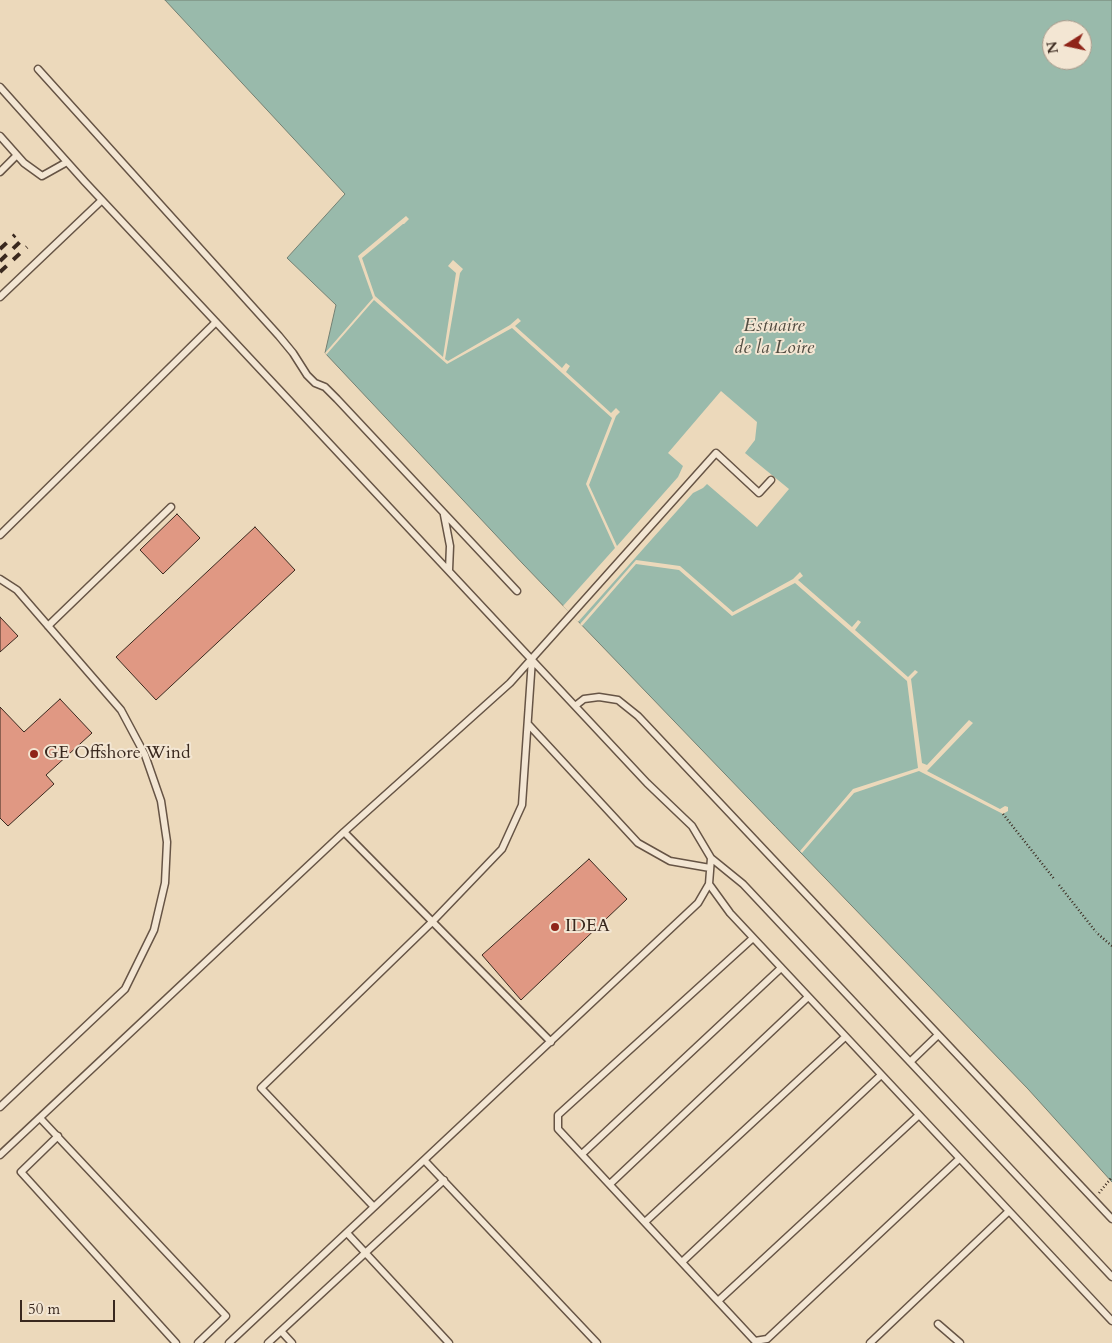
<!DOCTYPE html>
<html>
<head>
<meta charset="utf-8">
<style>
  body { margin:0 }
  #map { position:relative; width:1112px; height:1343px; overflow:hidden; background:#ecd9bb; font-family:Cardo,serif }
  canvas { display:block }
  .north { position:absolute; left:1042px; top:20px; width:50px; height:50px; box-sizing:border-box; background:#f3e6d3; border:1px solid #a99a8b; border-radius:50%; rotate:260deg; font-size:14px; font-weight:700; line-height:20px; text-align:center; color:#39281e }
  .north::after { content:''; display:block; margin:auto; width:18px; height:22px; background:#8f2418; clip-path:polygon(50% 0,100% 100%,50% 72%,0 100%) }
  .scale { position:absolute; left:20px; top:1300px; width:95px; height:22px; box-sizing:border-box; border:2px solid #39281e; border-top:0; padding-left:6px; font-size:15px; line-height:18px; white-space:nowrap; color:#39281e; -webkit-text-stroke:4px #f3e6d3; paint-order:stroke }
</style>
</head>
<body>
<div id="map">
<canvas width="1112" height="1343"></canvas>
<div class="north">N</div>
<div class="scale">50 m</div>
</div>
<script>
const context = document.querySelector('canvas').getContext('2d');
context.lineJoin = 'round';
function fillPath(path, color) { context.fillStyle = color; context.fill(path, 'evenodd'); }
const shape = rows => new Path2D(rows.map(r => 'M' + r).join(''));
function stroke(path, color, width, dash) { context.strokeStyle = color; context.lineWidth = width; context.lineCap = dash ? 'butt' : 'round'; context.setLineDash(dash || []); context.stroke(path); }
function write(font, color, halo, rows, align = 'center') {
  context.font = font + ' Cardo,serif'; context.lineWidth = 4; context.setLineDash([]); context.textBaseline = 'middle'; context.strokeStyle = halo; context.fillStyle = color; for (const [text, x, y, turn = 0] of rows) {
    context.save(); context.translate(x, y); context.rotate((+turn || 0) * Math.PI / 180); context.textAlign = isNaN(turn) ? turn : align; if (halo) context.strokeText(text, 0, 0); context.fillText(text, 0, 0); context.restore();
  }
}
const water = shape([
  [165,0,1112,0,1112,1182,1028,1089,523,564,325,353,336,305,287,258,345,194,165,0],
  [1052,30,1082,30,1082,60,1052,60,1052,30]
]);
const pier = shape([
  [406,216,409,219,404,224,403,224,362,258,375,296,443,357,456,273,448,266,453,260,463,269,460,273,445,359,448,361,510,325,518,318,521,321,515,326,562,368,566,363,570,366,566,372,611,413,616,408,620,412,616,416,589,485,617,546,678,477,683,466,668,453,721,391,757,422,755,440,745,453,789,489,757,527,707,484,703,488,693,493,578,622,563,606,615,548,586,484,612,418,512,328,447,364,374,300,326,355,325,353,373,298,358,256],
  [636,560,680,566,733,612,793,579,800,572,803,576,798,580,852,627,858,620,861,622,855,630,908,677,915,670,918,672,911,679,922,763,927,765,969,720,973,723,927,771,1000,809,1005,806,1008,807,1008,811,1003,814,919,771,854,793,802,853,800,851,853,789,918,768,907,681,795,583,732,616,679,570,636,564,582,626,580,624]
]);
const building = shape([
  [177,514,200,538,163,574,140,550,177,514],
  [255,527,295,570,156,700,116,657,255,527],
  [0,617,18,636,0,652,0,617],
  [60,699,92,733,46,775,54,784,8,826,0,818,0,707,24,732,60,699],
  [589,859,627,899,521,1000,482,955,589,859]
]);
const path = shape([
  [1003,814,1055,880],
  [1059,885,1096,932],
  [1098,934,1112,946],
  [1099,1193,1112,1177]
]);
const lane = shape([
  [38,69,279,336,293,353,307,375,315,383,325,387,337,399,517,591],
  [0,87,85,182,647,783,692,826,711,858,709,884,698,903,229,1343],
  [0,136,24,163,42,176,67,162],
  [0,172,17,155],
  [0,297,102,200],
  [444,515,450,546,449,570],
  [0,535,216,322],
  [0,579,17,590,121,710,145,755,161,801,167,842,165,883,154,930,125,989,0,1107],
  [48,626,171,507],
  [575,706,584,699,599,697,618,700,638,716,1112,1219],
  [528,724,638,843,670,861,710,868],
  [344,832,551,1042],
  [711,858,743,884,1112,1277],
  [709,884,730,913,1112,1321],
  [753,938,558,1115,558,1129,755,1341,767,1339,959,1159],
  [910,1062,938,1035],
  [40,1118,226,1316,198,1343],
  [58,1136,21,1172,176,1343],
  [582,1154,781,968],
  [0,1155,344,832,510,683,716,453,759,493,771,480],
  [425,1161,597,1343],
  [610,1184,808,997],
  [374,1207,261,1088,432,922,502,849,522,805,532,659],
  [645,1222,845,1037],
  [347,1233,449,1343],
  [682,1262,881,1075],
  [718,1301,919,1115],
  [938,1324,960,1343],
  [281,1331,292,1343],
  [268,1343,444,1180],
  [870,1343,1009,1211]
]);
const rail = shape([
  [0,249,15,235],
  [0,261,21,241],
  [0,272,27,247]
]);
const markers = [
  [34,754,5,"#8f2418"],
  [555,927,5,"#8f2418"]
];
const poiNames = [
  ["GE Offshore Wind",44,754],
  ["IDEA",565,927]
];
const waterNames = [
  ["Estuaire",774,327],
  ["de la Loire",774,349]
];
fillPath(water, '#99baab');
stroke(water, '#738073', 1);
fillPath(pier, '#ecd9bb');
fillPath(building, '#e09883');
stroke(building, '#39281e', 1);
stroke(lane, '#665445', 9);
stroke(path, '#39281e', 2.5, [1, 2.5]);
stroke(lane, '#f3e6d3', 6);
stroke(rail, '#39281e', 4, [9, 9]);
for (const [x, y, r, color] of markers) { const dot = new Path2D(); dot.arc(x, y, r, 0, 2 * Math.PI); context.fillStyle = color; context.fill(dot); stroke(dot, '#f3e6d3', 2); }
write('18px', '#39281e', '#f3e6d3', poiNames, 'left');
write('italic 19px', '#514c41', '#f3e6d3', waterNames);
</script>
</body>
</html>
